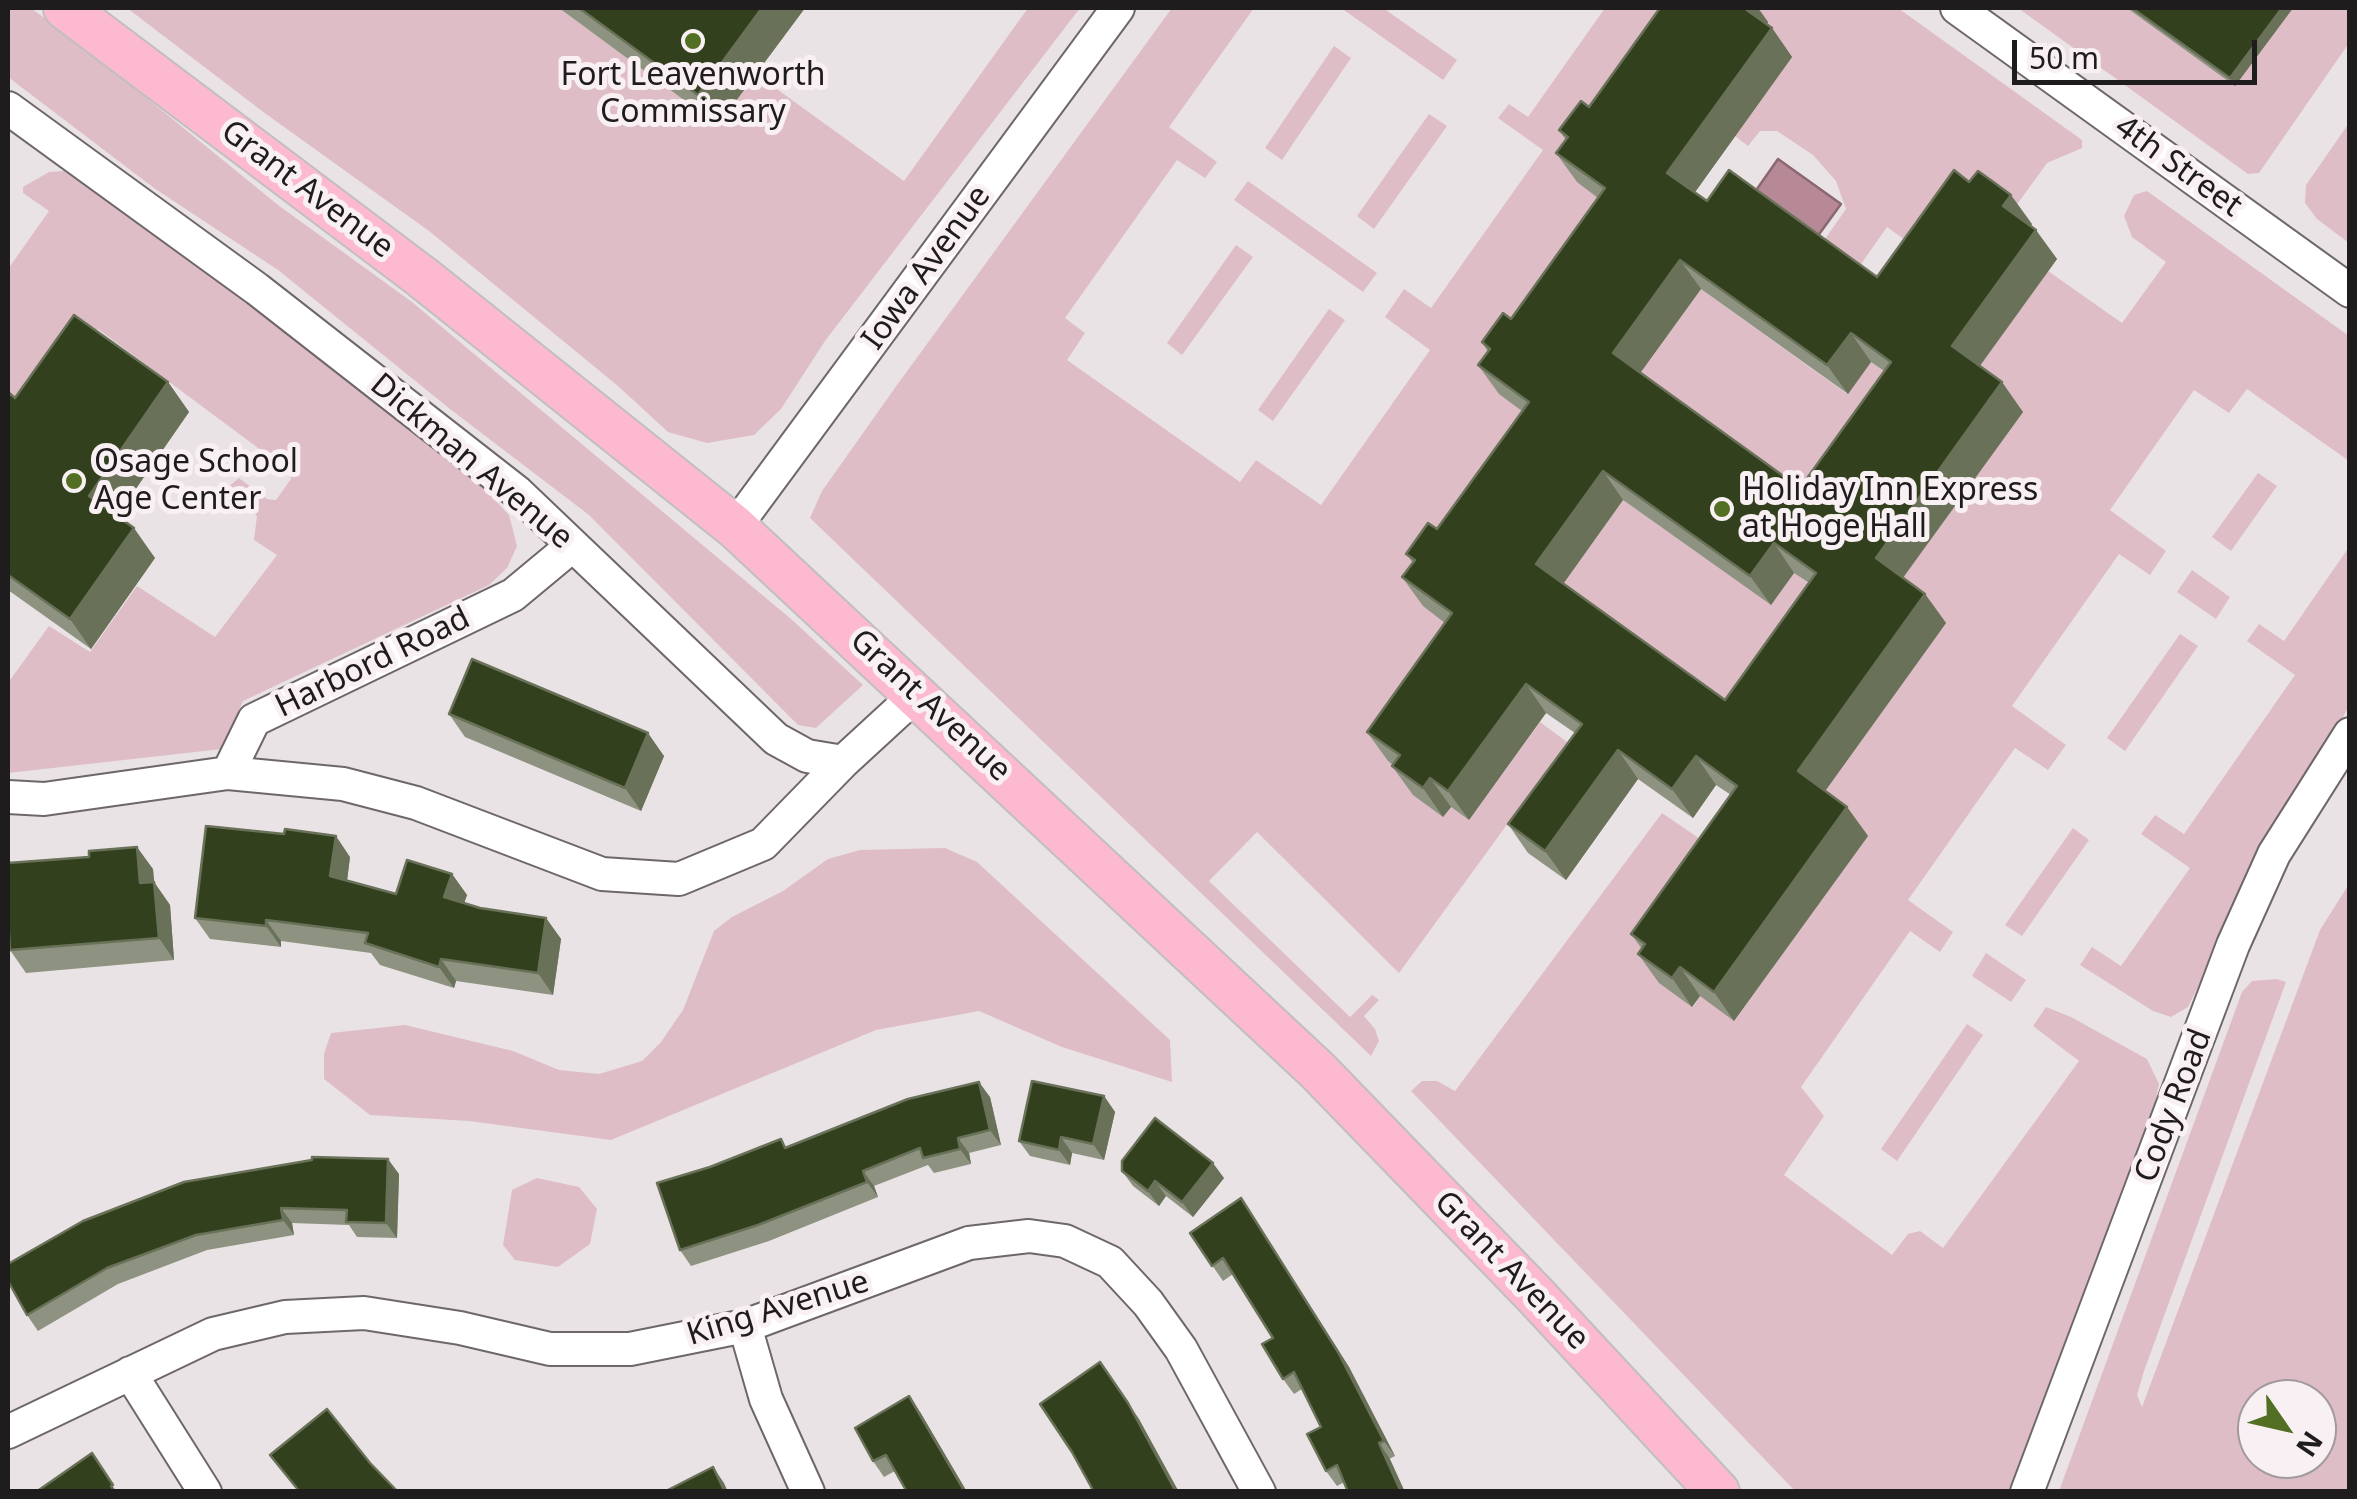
<!DOCTYPE html>
<html>
<head>
<meta charset="utf-8">
<style>
  body { margin:0 }
  #map { position:relative; width:2357px; height:1499px; overflow:hidden; background:#eae3e5; font-family:"Noto Sans",sans-serif }
  canvas { display:block }
  .frame { position:absolute; inset:0; border:10px solid #1f1c1d; pointer-events:none }
  .north { position:absolute; left:2237px; top:1379px; width:100px; height:100px; box-sizing:border-box; background:#f8f0f2; border:2px solid #a19b9d; border-radius:50%; rotate:124deg; font-size:28px; font-weight:700; line-height:40px; text-align:center; color:#1f1c1d }
  .north::after { content:''; display:block; margin:auto; width:35px; height:45px; background:#536f23; clip-path:polygon(50% 0,100% 100%,50% 72%,0 100%) }
  .scale { position:absolute; left:2012px; top:40px; width:245px; height:45px; box-sizing:border-box; border:5px solid #1f1c1d; border-top:0; padding-left:12px; font-size:30px; line-height:35px; white-space:nowrap; color:#1f1c1d; -webkit-text-stroke:8px #f8f0f2; paint-order:stroke }
</style>
</head>
<body>
<div id="map">
<canvas width="2357" height="1499"></canvas>
<div class="frame"></div>
<div class="north">N</div>
<div class="scale">50 m</div>
</div>
<script>
const context = document.querySelector('canvas').getContext('2d');
context.lineJoin = 'round';
function fillPath(path, color) { context.fillStyle = color; context.fill(path, 'evenodd'); }
const shape = rows => new Path2D(rows.map(r => 'M' + r).join(''));
function stroke(path, color, width, dash) { context.strokeStyle = color; context.lineWidth = width; context.lineCap = dash ? 'butt' : 'round'; context.setLineDash(dash || []); context.stroke(path); }
function write(font, color, halo, rows, align = 'center') {
  context.font = font + ' "Noto Sans",sans-serif'; context.lineWidth = 10; context.setLineDash([]); context.textBaseline = 'middle'; context.strokeStyle = halo; context.fillStyle = color; for (const [text, x, y, turn = 0] of rows) {
    context.save(); context.translate(x, y); context.rotate((+turn || 0) * Math.PI / 180); context.textAlign = isNaN(turn) ? turn : align; if (halo) context.strokeText(text, 0, 0); context.fillText(text, 0, 0); context.restore();
  }
}
const green = shape([
  [8,8,31,8,94,55,278,205,412,302,791,619,863,685,816,728,798,725,589,515,450,409,278,270,154,188,8,77],
  [127,8,559,8,718,124,756,74,904,181,1028,8,1080,8,825,341,781,409,754,435,707,443,668,432,618,386,429,231,266,114],
  [1172,8,1254,8,1169,127,1217,162,1205,178,1177,160,1065,318,1085,333,1067,360,1240,482,1256,460,1321,505,1430,350,1385,317,1404,289,1431,308,1543,150,1498,118,1509,104,1528,117,1605,8,1702,8,1420,784,1443,817,1451,807,1469,820,1540,722,1567,742,1399,973,1257,832,1209,881,1350,1017,1372,995,1379,1000,1364,1016,1375,1029,1379,1041,1371,1056,810,518,822,491,897,385],
  [1341,8,1383,8,1457,60,1443,80],
  [1747,8,1898,8,2082,140,2082,148,2047,163,2013,210,1931,259,1887,227,1854,274,1818,249,1846,209,1836,181,1813,155,1777,131,1760,131,1748,146,1735,136],
  [2018,8,2349,8,2349,43,2259,173,2248,174],
  [1334,46,1351,58,1282,160,1265,148],
  [1429,114,1447,126,1374,229,1357,216],
  [2349,123,2350,243,2349,243,2317,219,2305,203,2306,185],
  [65,171,74,174,271,319,470,473,509,515,517,546,507,568,489,585,243,701,222,749,8,773,8,680,10,680,49,626,90,652,137,586,215,637,277,555,254,540,257,516,227,488,239,478,267,499,276,500,291,479,289,471,98,329,32,419,8,411,8,269,49,211,23,193,23,187,49,172],
  [1248,181,1377,273,1363,292,1234,200],
  [2147,191,2349,336,2349,461,2247,389,2229,413,2194,390,2110,510,2166,551,2150,575,2119,554,2012,706,2066,745,2048,770,2015,748,1908,900,1953,932,1940,952,1910,931,1801,1087,1824,1116,1784,1175,1892,1255,1908,1234,1920,1231,1943,1248,2079,1061,2033,1026,2046,1007,2071,1017,2147,1059,2159,1084,2154,1106,2009,1491,1795,1491,1411,1091,1422,1081,1437,1081,1455,1091,1662,813,1709,845,1693,1007,1700,996,1735,1020,1867,837,1818,801,1945,623,1896,587,1973,375,2048,271,2122,323,2166,262,2132,237,2124,216,2134,195],
  [1236,245,1253,257,1182,355,1167,343],
  [1701,289,1847,394,1871,362,1911,391,1820,517,1610,414],
  [1329,309,1345,320,1273,421,1258,410],
  [2258,473,2277,486,2231,551,2212,537],
  [1623,500,1771,605,1794,573,1836,603,1746,730,1533,626],
  [2349,547,2349,706,2225,932,2188,1007,2171,1017,2153,1011,2080,965,2092,947,2121,966,2190,868,2141,834,2155,815,2184,834,2295,675,2247,641,2259,624,2284,641],
  [2192,570,2230,597,2216,619,2177,592],
  [2180,634,2198,646,2125,751,2107,738],
  [2073,828,2089,840,2022,936,2005,925],
  [945,848,977,862,1170,1040,1172,1082,1062,1047,979,1011,876,1030,611,1140,469,1121,370,1115,324,1079,324,1054,331,1033,405,1025,513,1051,559,1070,599,1074,642,1061,661,1042,683,1010,714,931,732,917,783,891,828,859,860,850],
  [2349,884,2349,1491,2059,1491,2242,992,2252,981,2277,979,2286,982,2144,1371,2137,1395,2142,1407,2320,930],
  [2257,1399,2317,1399,2317,1459,2257,1459],
  [1986,953,2026,980,2011,1002,1972,976],
  [1967,1024,1983,1035,1897,1161,1881,1149],
  [537,1178,579,1187,597,1209,590,1244,558,1267,515,1260,503,1245,512,1190]
]);
const water = shape([
  [1778,159,1841,204,1812,244,1750,199,1778,159]
]);
const minor = shape([
  [1957,8,2350,291],
  [8,108,257,289,517,492,776,739,807,756,843,762],
  [735,527,1118,8],
  [228,773,254,720,513,595,572,546],
  [8,797,44,799,228,773,343,784,416,803,602,874,679,879,763,844,843,762,917,694],
  [745,1326,766,1399,808,1492],
  [130,1373,205,1492],
  [8,1432,213,1334,285,1317,364,1313,460,1328,550,1349,630,1349,745,1326,969,1243,1029,1236,1065,1241,1110,1262,1148,1303,1181,1349,1259,1492],
  [2027,1492,2233,945,2274,854,2350,734]
]);
const major = shape([
  [65,8,422,277,735,527,1318,1071,1535,1295,1718,1492]
]);
const wall = shape([
  [559,8,805,8,718,125],
  [1660,8,1758,8,1768,22,1767,24,1772,28,1792,57,1695,192,1707,201,1877,277,2032,224,2031,226,2057,259,1980,366,2023,412,1903,578,1925,594,1946,623,1825,791,1847,807,1868,836,1734,1021,1700,996,1692,1007,1659,983,1638,954,1642,949,1631,934,1731,795,1716,785,1693,818,1638,779,1566,880,1528,853,1508,824,1575,733,1546,713,1469,820,1451,807,1443,817,1413,795,1392,766,1393,765,1388,761,1367,732,1445,623,1423,606,1402,577,1413,563,1406,554,1437,529,1522,411,1499,394,1478,365,1488,352,1482,342,1511,319,1598,198,1577,182,1556,153,1566,140,1559,130,1589,107],
  [1701,289,1848,394,1871,362,1884,371,1800,488,1640,373],
  [1623,500,1771,605,1794,573,1809,583,1725,700,1563,584],
  [2127,8,2293,8,2235,86],
  [168,382,189,412,117,516,155,558,91,649,8,590,8,392,15,398],
  [449,714,664,756,641,811,465,737],
  [350,857,347,880,396,894,452,874,467,895,464,903,480,908,546,918,561,939,553,995,456,981,454,988,380,965,371,953,281,941,281,947,210,939,195,918],
  [153,869,154,882,170,905,174,960,26,973,10,950],
  [1104,1096,1115,1112,1104,1160,1072,1153,1070,1165,1030,1156,1019,1141],
  [990,1097,1001,1145,969,1153,971,1164,934,1173,928,1165,874,1186,878,1197,769,1241,691,1266,680,1250,787,1147],
  [1122,1171,1224,1178,1193,1217,1166,1196,1159,1206,1133,1186],
  [399,1174,397,1238,357,1237,349,1225,292,1223,294,1235,207,1250,118,1284,38,1331,27,1315,184,1182],
  [1241,1198,1349,1367,1395,1456,1337,1486,1326,1471,1321,1427,1302,1389,1294,1394,1283,1379,1273,1338,1233,1274,1223,1281,1190,1233],
  [920,1412,967,1492,907,1492,895,1471,884,1477,873,1461]
]);
const shadedWall = shape([
  [762,8,805,8,718,125,698,95],
  [1742,8,1758,8,1768,22,1760,34],
  [2282,8,2293,8,2235,86,2230,78],
  [1772,28,1792,57,1688,202,1667,173],
  [2011,195,2032,224,2024,235,2003,206],
  [2036,230,2057,259,1973,375,1952,346],
  [1680,260,1701,289,1633,383,1613,353],
  [1851,333,1871,362,1848,394,1827,365],
  [168,382,189,412,110,526,89,496],
  [2002,382,2023,412,1896,587,1876,558],
  [1603,471,1623,500,1556,594,1536,564],
  [134,528,155,558,91,649,70,619],
  [1774,543,1794,573,1771,605,1750,576],
  [1925,594,1946,623,1818,801,1798,771],
  [1526,684,1546,713,1469,820,1448,791],
  [648,733,664,756,641,811,625,788],
  [1618,750,1638,779,1566,880,1545,851],
  [1696,756,1716,785,1693,818,1672,789],
  [1430,778,1451,807,1443,817,1423,788],
  [1847,807,1868,836,1734,1021,1714,992],
  [336,836,350,857,345,897,330,876],
  [137,847,153,869,156,904,154,882,170,905,174,960,159,938,140,883],
  [452,874,467,895,459,918,444,897],
  [546,918,561,939,553,995,538,973],
  [266,920,281,941,281,947,266,926],
  [441,959,456,981,454,988,439,967],
  [1680,967,1700,996,1692,1007,1672,978],
  [979,1082,990,1097,1001,1145,990,1130],
  [1104,1096,1115,1112,1104,1160,1093,1144],
  [1061,1137,1072,1153,1070,1165,1059,1150],
  [958,1138,969,1153,971,1164,960,1149],
  [388,1159,399,1174,397,1238,386,1223],
  [1213,1163,1224,1178,1193,1217,1182,1202],
  [863,1171,874,1186,878,1197,867,1182],
  [1155,1181,1166,1196,1159,1206,1148,1191],
  [1241,1198,1349,1367,1395,1456,1384,1441],
  [281,1208,292,1223,294,1235,283,1220],
  [1100,1362,1139,1419,1179,1492,1176,1492],
  [909,1396,920,1412,967,1492,965,1492],
  [1379,1443,1390,1459,1405,1492,1401,1492],
  [713,1467,724,1483,728,1492,725,1492]
]);
const building = shape([
  [579,8,762,8,698,95,579,8],
  [1660,8,1744,8,1772,28,1667,173,1707,201,1729,170,1877,277,1954,170,1969,182,1978,171,1992,181,2011,195,2003,206,2036,230,1952,346,2002,382,1876,558,1925,594,1798,771,1847,807,1714,992,1680,967,1672,978,1638,954,1645,944,1631,934,1737,786,1696,756,1672,789,1618,750,1545,851,1508,824,1582,724,1526,684,1448,791,1430,778,1423,788,1392,766,1400,755,1367,732,1452,613,1402,577,1415,560,1406,554,1428,523,1437,529,1529,402,1478,365,1490,349,1482,342,1503,313,1511,319,1605,188,1556,153,1568,137,1559,130,1581,101,1589,107,1660,8],
  [1680,260,1827,365,1851,333,1891,362,1800,488,1613,353,1680,260],
  [1603,471,1750,576,1774,543,1816,573,1725,700,1536,564,1603,471],
  [2132,8,2282,8,2230,78,2132,8],
  [74,315,168,382,89,496,134,528,70,619,8,575,8,392,15,398,74,315],
  [472,659,648,733,625,788,449,714,472,659],
  [206,826,284,834,285,829,336,836,330,876,396,894,407,860,452,874,444,897,480,908,546,918,538,973,441,959,439,967,365,943,368,933,266,920,266,926,195,918,206,826],
  [137,847,140,883,154,882,159,938,10,950,8,917,8,863,89,857,89,851,137,847],
  [1032,1081,1104,1096,1093,1144,1061,1137,1059,1150,1019,1141,1032,1081],
  [979,1082,990,1130,958,1138,960,1149,923,1158,920,1148,863,1171,867,1182,758,1225,680,1250,657,1183,710,1167,781,1139,785,1148,908,1099,979,1082],
  [1155,1118,1213,1163,1182,1202,1155,1181,1148,1191,1122,1171,1122,1161,1155,1118],
  [312,1157,388,1159,386,1223,346,1222,347,1210,281,1208,283,1220,196,1235,107,1268,27,1315,8,1281,8,1264,83,1221,184,1182,312,1160,312,1157],
  [1241,1198,1338,1352,1384,1441,1379,1443,1401,1492,1348,1492,1337,1465,1326,1471,1307,1434,1321,1427,1294,1372,1283,1379,1262,1344,1273,1338,1223,1258,1212,1266,1190,1233,1241,1198],
  [1100,1362,1128,1403,1176,1492,1094,1492,1072,1452,1040,1404,1100,1362],
  [909,1396,965,1492,907,1492,886,1455,873,1461,855,1428,909,1396],
  [327,1409,370,1463,398,1492,300,1492,270,1455,327,1409],
  [92,1453,113,1485,111,1486,115,1492,36,1492,92,1453],
  [713,1467,725,1492,664,1492,713,1467]
]);
const markers = [
  [693,41,10,"#536f23"],
  [74,481,10,"#536f23"],
  [1722,509,10,"#536f23"]
];
const poiNames = [
  ["Fort Leavenworth",693,76,"center"],
  ["Commissary",693,113,"center"],
  ["Osage School",94,463],
  ["Age Center",94,500],
  ["Holiday Inn Express",1742,491],
  ["at Hoge Hall",1742,528]
];
const streetNames = [
  ["4th Street",2178,167,36],
  ["Grant Avenue",307,190,37],
  ["Iowa Avenue",927,268,-54],
  ["Dickman Avenue",471,462,40],
  ["Harbord Road",373,663,-26],
  ["Grant Avenue",930,706,43],
  ["Cody Road",2174,1106,-69],
  ["Grant Avenue",1511,1271,46],
  ["King Avenue",778,1309,-17]
];
fillPath(green, '#dfbdc6');
fillPath(water, '#b78996');
stroke(water, '#896872', 2.5);
stroke(minor, '#6e6769', 36);
stroke(major, '#c0bfc0', 46);
stroke(minor, '#fff', 32);
stroke(major, '#fdb9cf', 42);
fillPath(wall, '#8e9281');
fillPath(shadedWall, '#697159');
fillPath(building, '#32401d');
stroke(building, '#697159', 2.5);
for (const [x, y, r, color] of markers) { const dot = new Path2D(); dot.arc(x, y, r, 0, 2 * Math.PI); context.fillStyle = color; context.fill(dot); stroke(dot, '#f8f0f2', 4); }
write('32px', '#1f1c1d', '#f8f0f2', poiNames, 'left');
write('32px', '#1f1c1d', '#f8f0f2', streetNames);
</script>
</body>
</html>
